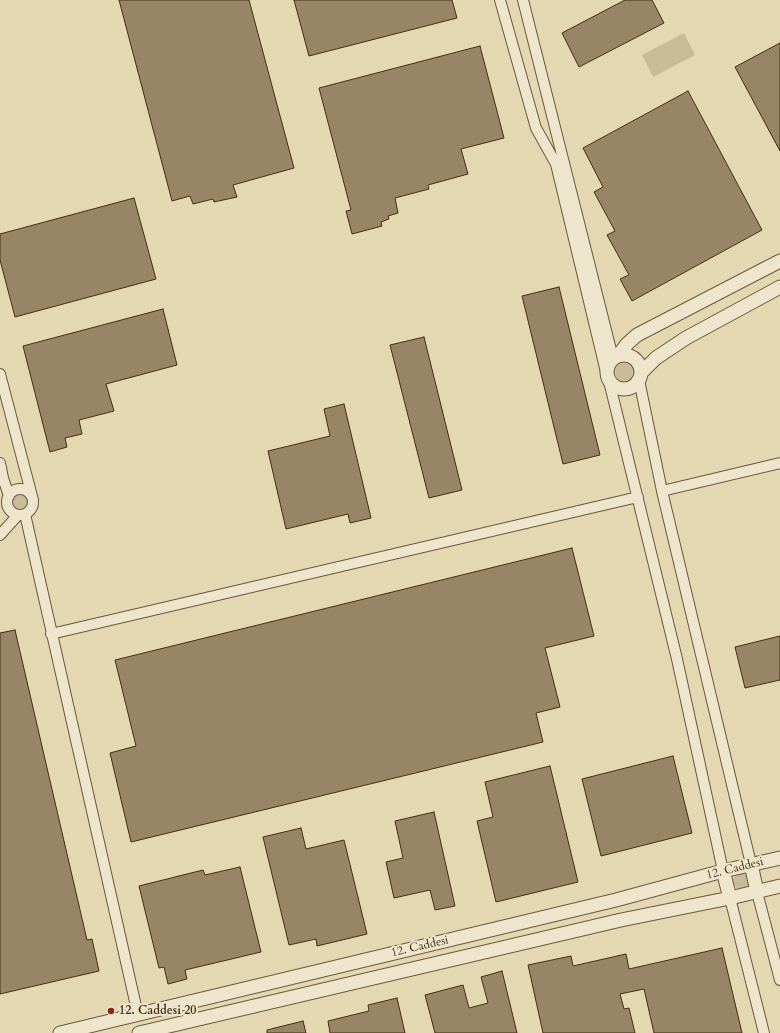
<!DOCTYPE html>
<html>
<head>
<meta charset="utf-8">
<style>
  body { margin:0 }
  canvas { display:block; background:#e3d8b2 }
</style>
</head>
<body>
<canvas width="780" height="1033"></canvas>
<script>
const context = document.querySelector('canvas').getContext('2d');
context.lineJoin = 'round';
function fillPath(path, color) { context.fillStyle = color; context.fill(path, 'evenodd'); }
const shape = rows => new Path2D(rows.map(r => 'M' + r).join(''));
function stroke(path, color, width, dash) { context.strokeStyle = color; context.lineWidth = width; context.lineCap = dash ? 'butt' : 'round'; context.setLineDash(dash || []); context.stroke(path); }
function write(font, color, halo, rows, align = 'center') {
  context.font = font + ' Cardo,serif'; context.lineWidth = 4; context.setLineDash([]); context.textBaseline = 'middle'; context.strokeStyle = halo; context.fillStyle = color; for (const [text, x, y, turn = 0] of rows) {
    context.save(); context.translate(x, y); context.rotate((+turn || 0) * Math.PI / 180); context.textAlign = isNaN(turn) ? turn : align; if (halo) context.strokeText(text, 0, 0); context.fillText(text, 0, 0); context.restore();
  }
}
const green = shape([
  [684,33,695,55,653,77,642,55],
  '615 372a10 10 0 1 1 20 0a10 10 0 1 1-20 0Z',
  '12 502a8 8 0 1 1 16 0a8 8 0 1 1-16 0Z',
  '733 881a8 8 0 1 1 16 0a8 8 0 1 1-16 0Z'
]);
const building = shape([
  [119,0,249,0,294,168,233,185,237,197,214,202,213,199,193,204,190,196,172,201,119,0],
  [294,0,452,0,457,18,309,56,294,0],
  [625,0,652,0,664,23,579,67,562,33,625,0],
  [780,43,780,151,735,67,780,43],
  [480,46,504,138,461,149,468,174,428,185,429,189,395,198,398,213,388,216,389,219,381,222,382,226,352,234,346,211,351,210,319,88,480,46],
  [688,91,762,230,632,301,620,279,629,275,607,235,615,231,594,192,603,187,583,148,688,91],
  [134,198,156,279,15,317,0,260,0,234,134,198],
  [559,287,600,455,563,464,522,296,559,287],
  [163,309,177,365,106,384,114,411,79,420,82,434,65,438,67,447,50,452,23,346,163,309],
  [424,337,462,490,429,498,390,345,424,337],
  [344,404,371,518,350,523,348,514,286,529,268,451,330,436,324,409,344,404],
  [572,548,594,636,545,648,560,707,536,713,543,742,131,842,110,753,136,746,115,660,572,548],
  [15,630,87,940,92,939,99,971,0,994,0,633,15,630],
  [780,636,780,680,745,688,735,647,780,636],
  [673,756,692,833,601,856,582,779,673,756],
  [550,766,578,882,496,902,477,821,493,817,485,782,550,766],
  [434,812,455,906,435,910,430,890,394,898,386,862,403,858,395,821,434,812],
  [301,828,306,849,344,840,367,934,317,946,316,939,289,945,263,837,301,828],
  [240,867,261,952,185,970,187,979,168,984,164,967,159,968,139,886,203,870,205,875,240,867],
  [722,948,742,1033,654,1033,644,989,620,994,624,1009,629,1008,635,1033,543,1033,528,965,571,956,573,966,626,954,629,969,722,948],
  [502,971,517,1033,435,1033,425,995,463,985,469,1008,488,1003,481,977,502,971],
  [397,998,405,1033,330,1033,328,1021,369,1011,368,1005,397,998],
  [303,1021,306,1033,267,1033,267,1030,303,1021]
]);
const minor = shape([
  [500,0,536,128,556,164,607,376],
  [523,0,613,358],
  [0,374,33,500],
  [639,380,662,491,751,864],
  [609,381,677,659,723,871],
  [0,463,3,478,9,496],
  '7 502a13 13 0 1 1 26 0a13 13 0 1 1-26 0Z',
  [662,491,780,463],
  [25,514,138,1015],
  [0,535,18,515],
  [51,634,638,497],
  [757,892,780,980],
  [730,898,764,1033]
]);
const tertiary = shape([
  '607 372a17 17 0 1 1 34 0a17 17 0 1 1-34 0Z',
  [618,356,627,344,637,335,780,261],
  [641,373,656,358,686,338,780,287],
  [751,864,757,892],
  [723,871,730,898],
  [60,1033,616,900,723,871,780,858],
  [139,1033,621,920,730,898,780,886]
]);
const markers = [
  [111,1011,4,"#8f2418"]
];
const streetNames = [
  ["12. Caddesi",735,869,-14],
  ["12. Caddesi",420,947,-13]
];
const poiNames = [
  ["12. Caddesi 20",119,1011]
];
fillPath(green, '#c8bb97');
fillPath(building, '#978666');
stroke(building, '#452d14', 1);
stroke(minor, '#6c583c', 12);
stroke(tertiary, '#6c583c', 15);
stroke(minor, '#ede6cd', 10);
stroke(tertiary, '#ede6cd', 13);
for (const [x, y, r, color] of markers) { const dot = new Path2D(); dot.arc(x, y, r, 0, 2 * Math.PI); context.fillStyle = color; context.fill(dot); stroke(dot, '#ede6cd', 1.5); }
write('12px', '#452d14', '#ede6cd', streetNames);
write('bold 12px', '#452d14', '#ede6cd', poiNames, 'left');
</script>
</body>
</html>
